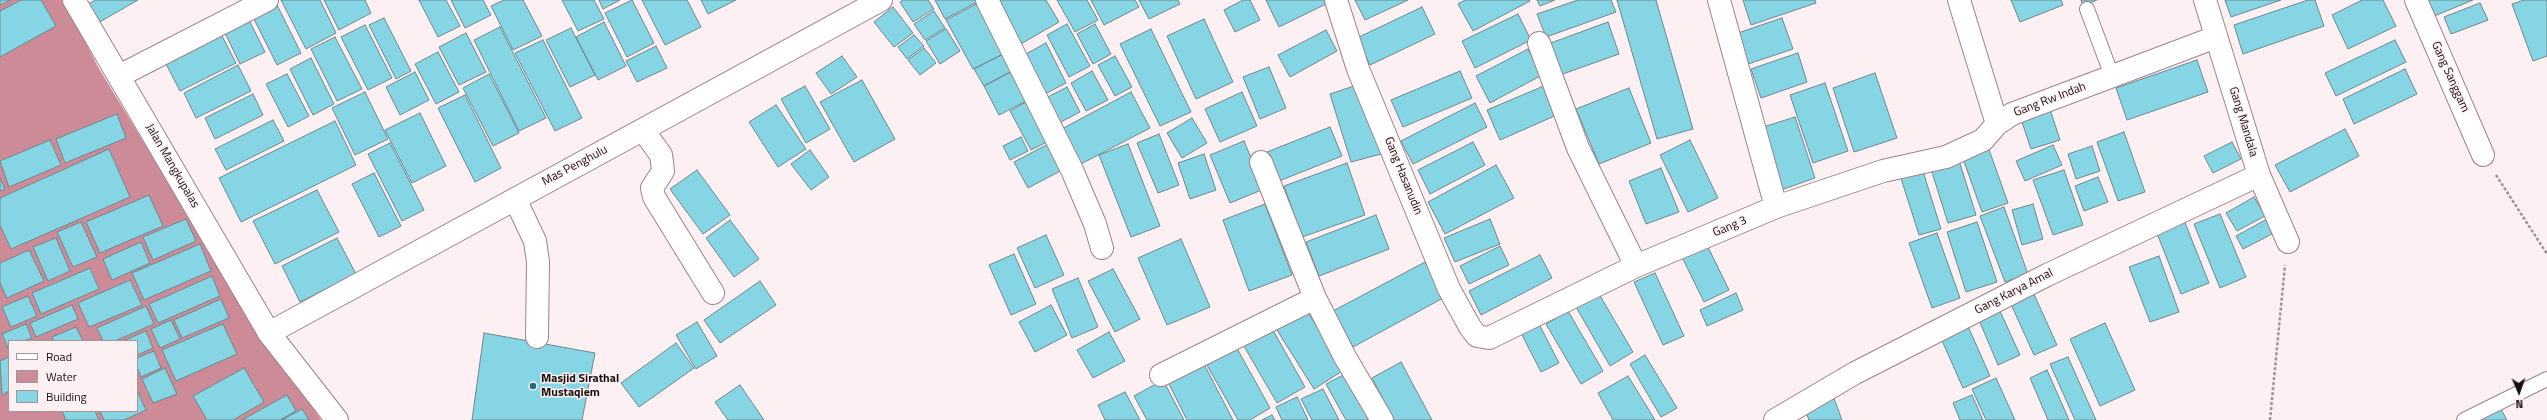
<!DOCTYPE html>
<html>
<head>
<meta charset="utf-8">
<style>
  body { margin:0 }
  #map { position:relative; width:2547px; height:420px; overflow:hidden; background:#fcf0f2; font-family:"Titillium Web",sans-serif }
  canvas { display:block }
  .legend { position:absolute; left:8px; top:340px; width:130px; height:72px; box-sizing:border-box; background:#fcf0f2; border:1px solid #a19698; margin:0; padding:5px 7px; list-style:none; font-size:12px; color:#190f11 }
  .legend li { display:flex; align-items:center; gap:8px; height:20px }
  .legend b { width:20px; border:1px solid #a19698 }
  .north { position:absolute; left:2499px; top:372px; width:40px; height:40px; -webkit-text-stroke:3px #fcf0f2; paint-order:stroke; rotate:178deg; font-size:11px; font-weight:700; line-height:16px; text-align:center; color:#190f11 }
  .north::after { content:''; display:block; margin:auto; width:14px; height:18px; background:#190f11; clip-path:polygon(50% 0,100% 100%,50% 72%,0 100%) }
</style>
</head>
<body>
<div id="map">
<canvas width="2547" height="420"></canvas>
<ul class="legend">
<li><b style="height:5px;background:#fff"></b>Road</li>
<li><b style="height:11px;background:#cd8b98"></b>Water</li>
<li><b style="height:11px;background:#85d5e5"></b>Building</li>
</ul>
<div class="north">N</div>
</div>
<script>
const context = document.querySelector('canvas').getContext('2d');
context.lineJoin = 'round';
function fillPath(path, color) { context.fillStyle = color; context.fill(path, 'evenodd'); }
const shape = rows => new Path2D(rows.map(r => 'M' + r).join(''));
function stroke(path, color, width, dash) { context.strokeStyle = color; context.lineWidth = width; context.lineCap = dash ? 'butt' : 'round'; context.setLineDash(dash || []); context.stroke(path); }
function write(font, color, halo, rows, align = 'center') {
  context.font = font + ' "Titillium Web",sans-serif'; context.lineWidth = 3; context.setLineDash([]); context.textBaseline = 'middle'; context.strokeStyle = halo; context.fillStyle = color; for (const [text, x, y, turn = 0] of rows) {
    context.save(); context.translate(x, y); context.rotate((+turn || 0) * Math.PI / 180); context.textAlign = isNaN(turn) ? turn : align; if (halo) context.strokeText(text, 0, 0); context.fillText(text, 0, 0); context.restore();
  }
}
const water = shape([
  [0,0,64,0,98,67,199,234,321,420,0,420],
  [9,341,137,341,137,411,9,411]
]);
const building = shape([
  [0,0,11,0,0,5,0,0],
  [21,0,41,0,56,26,0,57,0,11,21,0],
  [95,0,138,0,96,24,85,6,95,0],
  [281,0,320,0,336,33,306,49,281,0],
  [324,0,365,0,371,13,339,30,324,0],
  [419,0,446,0,460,26,438,37,419,0],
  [451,0,483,0,491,15,465,28,451,0],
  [504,0,523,0,542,36,513,50,491,6,504,0],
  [562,0,594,0,604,19,578,31,562,0],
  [599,0,620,0,603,9,599,0],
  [632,0,654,43,627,57,605,13,632,0],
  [642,0,687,0,701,27,665,45,642,0],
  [701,0,736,0,708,14,701,0],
  [903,0,928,0,934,9,913,22,900,2,903,0],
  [935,0,981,0,945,19,935,0],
  [993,0,1046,0,1059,22,1019,45,993,0],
  [1057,0,1087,0,1098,20,1075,32,1057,0],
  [1091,0,1135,0,1139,7,1104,25,1091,0],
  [1139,0,1178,0,1180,4,1149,19,1139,0],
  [1243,0,1250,0,1260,20,1235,32,1224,10,1243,0],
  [1266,0,1329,0,1330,2,1279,27,1266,0],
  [1355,0,1408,0,1365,20,1355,0],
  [1465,0,1529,0,1530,1,1473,31,1458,4,1465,0],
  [1537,0,1555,0,1540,6,1537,0],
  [1578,0,1611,0,1616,12,1546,37,1537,14,1578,0],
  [1617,0,1656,0,1693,129,1657,139,1617,0],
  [1743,0,1815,0,1816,3,1751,25,1743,0],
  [2011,0,2061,0,2063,5,2020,22,2011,0],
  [2081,0,2097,0,2083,6,2081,0],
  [2225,0,2281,0,2231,17,2225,0],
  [2308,0,2315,0,2324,26,2243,54,2234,25,2308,0],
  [2362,0,2383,0,2396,26,2348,49,2332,15,2362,0],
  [2419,0,2473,0,2427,19,2419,0],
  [2524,0,2547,0,2547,56,2533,61,2512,4,2524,0],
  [982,1,1009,51,973,69,946,20,982,1],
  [276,3,301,53,277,65,252,15,276,3],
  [2480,3,2488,20,2451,34,2444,17,2480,3],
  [893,7,913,33,894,47,874,22,893,7],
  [1422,7,1435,34,1370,65,1357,38,1422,7],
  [934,11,945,28,925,40,914,24,934,11],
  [1518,14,1531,40,1475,68,1462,41,1518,14],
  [384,18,411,71,396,79,369,25,384,18],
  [1782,18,1793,49,1745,65,1735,34,1782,18],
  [1204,19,1233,82,1196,99,1167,36,1204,19],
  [249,20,265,52,240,64,225,33,249,20],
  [604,22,626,66,598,80,576,37,604,22],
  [1608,22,1619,54,1560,75,1548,44,1608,22],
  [1067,24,1090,66,1069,77,1047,35,1067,24],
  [1095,24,1111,54,1093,64,1077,34,1095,24],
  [365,25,392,78,368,90,341,37,365,25],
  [500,27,546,118,519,131,474,40,500,27],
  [571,28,595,75,570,87,546,40,571,28],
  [946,29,960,51,940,64,926,41,946,29],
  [1151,29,1191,112,1160,126,1120,44,1151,29],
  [1326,30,1337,51,1290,77,1278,55,1326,30],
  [220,32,236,63,180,91,164,60,220,32],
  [466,33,486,72,459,85,439,47,466,33],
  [914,35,924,46,907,59,898,47,914,35],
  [335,37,362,89,337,101,311,49,335,37],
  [543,40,582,118,555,131,515,53,543,40],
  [2395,40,2406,62,2336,96,2325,73,2395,40],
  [1046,43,1066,83,1043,95,1022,56,1046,43],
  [656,46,667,68,637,82,626,61,656,46],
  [924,48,936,63,920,75,908,60,924,48],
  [1528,49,1542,75,1490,103,1476,76,1528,49],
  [1009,51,1017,68,984,86,974,69,1009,51],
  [438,52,459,92,436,104,415,64,438,52],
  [1798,53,1807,82,1761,98,1751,69,1798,53],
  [842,56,857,77,831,94,816,73,842,56],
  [1115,56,1132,87,1115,96,1098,65,1115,56],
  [311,58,334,104,313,115,290,69,311,58],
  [2197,60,2208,92,2127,120,2116,88,2197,60],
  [238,65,251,91,196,118,184,93,238,65],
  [1269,67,1286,108,1260,119,1243,77,1269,67],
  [1017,69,1032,98,999,115,984,86,1017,69],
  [2405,69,2417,94,2354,124,2343,99,2405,69],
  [1092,71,1108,100,1086,111,1071,83,1092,71],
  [1460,71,1472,98,1403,127,1391,100,1460,71],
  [415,72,429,100,400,115,386,87,415,72],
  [1875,73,1897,138,1854,152,1833,88,1875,73],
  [287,74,309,116,288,127,266,84,287,74],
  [489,74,519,133,493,146,463,88,489,74],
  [862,80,895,139,854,162,820,102,862,80],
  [1825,83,1848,151,1813,163,1790,95,1825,83],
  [1360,84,1381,154,1351,162,1330,94,1360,84],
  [1546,85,1559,114,1500,140,1487,110,1546,85],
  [805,86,830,129,806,143,781,99,805,86],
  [1067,87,1080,112,1057,124,1044,99,1067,87],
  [1629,88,1651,143,1599,164,1576,109,1629,88],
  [365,92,388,139,355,155,332,108,365,92],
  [1131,92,1150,128,1077,166,1058,131,1131,92],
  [1242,92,1257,126,1220,142,1205,109,1242,92],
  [253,94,263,115,215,139,205,118,253,94],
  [465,95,501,168,475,182,438,108,465,95],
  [1028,101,1049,141,1031,150,1010,111,1028,101],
  [1475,103,1487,127,1413,164,1401,141,1475,103],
  [2048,103,2060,140,2031,149,2019,113,2048,103],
  [776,105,806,149,778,167,749,122,776,105],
  [420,113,446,166,412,183,385,130,420,113],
  [117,114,126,138,65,163,56,139,117,114],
  [1795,117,1815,178,1781,190,1760,128,1795,117],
  [1192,118,1207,143,1182,158,1167,133,1192,118],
  [273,120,284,141,226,170,215,149,273,120],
  [335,121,356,165,241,222,219,178,335,121],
  [1330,127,1342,156,1279,181,1267,152,1330,127],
  [2345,129,2359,156,2290,192,2275,165,2345,129],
  [2124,132,2145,192,2118,201,2097,142,2124,132],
  [1159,134,1179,185,1158,193,1137,143,1159,134],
  [1021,137,1028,151,1010,160,1003,146,1021,137],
  [50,140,61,165,9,187,0,161,50,140],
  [1690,140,1718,198,1688,212,1660,155,1690,140],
  [1244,141,1264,189,1230,203,1210,155,1244,141],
  [1052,142,1066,168,1028,188,1014,162,1052,142],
  [1473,142,1485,165,1430,194,1418,170,1473,142],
  [2232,142,2241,159,2213,173,2204,156,2232,142],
  [390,143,424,210,402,221,368,154,390,143],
  [1128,144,1160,226,1131,237,1099,155,1128,144],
  [1987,144,2008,203,1982,212,1961,153,1987,144],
  [2053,145,2062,165,2025,181,2016,161,2053,145],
  [2092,146,2100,171,2076,179,2068,154,2092,146],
  [109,149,130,197,11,249,0,225,0,198,109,149],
  [810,150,829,177,811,190,791,164,810,150],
  [1204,154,1216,190,1190,199,1178,163,1204,154],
  [1958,157,1976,215,1948,223,1930,166,1958,157],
  [1347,163,1365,215,1302,237,1284,186,1347,163],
  [1496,165,1514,198,1445,234,1428,202,1496,165],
  [1921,165,1941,229,1919,235,1899,172,1921,165],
  [1661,168,1679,212,1646,224,1629,181,1661,168],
  [697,170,730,215,703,234,670,189,697,170],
  [2064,170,2083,225,2053,235,2033,180,2064,170],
  [374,173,401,226,379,237,352,184,374,173],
  [2098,177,2108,202,2084,211,2075,186,2098,177],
  [0,178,5,189,0,191,0,178],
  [317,190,339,232,275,264,253,221,317,190],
  [149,195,163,226,100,253,86,222,149,195],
  [2254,197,2265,216,2237,231,2226,213,2254,197],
  [1265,204,1292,275,1249,291,1223,220,1265,204],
  [2033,204,2043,239,2022,245,2012,210,2033,204],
  [2004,207,2028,274,2005,282,1980,216,2004,207],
  [2220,214,2246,277,2220,288,2194,224,2220,214],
  [1376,215,1389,249,1319,276,1306,242,1376,215],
  [186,219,196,241,153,260,143,237,186,219],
  [1490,219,1500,244,1455,262,1444,238,1490,219],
  [2267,219,2274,233,2243,249,2236,236,2267,219],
  [730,220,759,259,734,277,706,238,730,220],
  [2184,220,2209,283,2181,294,2156,231,2184,220],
  [81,222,97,257,73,267,57,232,81,222],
  [1977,222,1997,282,1966,292,1947,232,1977,222],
  [1937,233,1960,298,1932,308,1909,243,1937,233],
  [1046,235,1064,275,1035,288,1017,248,1046,235],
  [56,238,70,271,48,281,33,247,56,238],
  [337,238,356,274,300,302,282,266,337,238],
  [1181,239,1210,307,1167,325,1138,258,1181,239],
  [141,242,150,263,112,280,103,259,141,242],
  [1706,243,1729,290,1704,302,1681,255,1706,243],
  [200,244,211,271,144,300,132,273,200,244],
  [1500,246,1509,265,1469,284,1460,266,1500,246],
  [29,250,44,281,7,298,0,283,0,263,29,250],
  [1014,254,1036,304,1011,315,989,265,1014,254],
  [1540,255,1552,278,1481,315,1469,291,1540,255],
  [2159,256,2179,312,2150,322,2129,267,2159,256],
  [1425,262,1445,297,1353,347,1333,311,1425,262],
  [90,268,99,289,41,314,32,293,90,268],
  [1113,269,1140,319,1115,332,1088,281,1113,269],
  [1655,273,1684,336,1663,345,1634,282,1655,273],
  [212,276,220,296,158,323,149,304,212,276],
  [1078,278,1098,327,1072,338,1052,289,1078,278],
  [130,280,142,305,89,327,78,303,130,280],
  [760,281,776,305,720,343,704,320,760,281],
  [2033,292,2057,345,2034,355,2010,302,2033,292],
  [1736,293,1743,310,1707,326,1700,310,1736,293],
  [1599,294,1633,352,1610,366,1576,307,1599,294],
  [28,296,37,316,11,327,2,307,28,296],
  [221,299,229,318,182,338,174,320,221,299],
  [72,305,78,319,36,337,30,323,72,305],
  [1051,305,1067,335,1035,352,1019,322,1051,305],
  [146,306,154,324,115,341,103,341,97,328,146,306],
  [1305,308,1344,370,1314,389,1275,327,1305,308],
  [1568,311,1603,371,1581,384,1546,324,1568,311],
  [2000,311,2020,355,1998,365,1979,320,2000,311],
  [171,320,180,339,160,348,151,329,171,320],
  [697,322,717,356,696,369,676,335,697,322],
  [1538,322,1559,363,1541,372,1520,331,1538,322],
  [2105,323,2135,390,2100,406,2070,339,2105,323],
  [26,324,32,338,24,341,9,341,8,348,2,334,26,324],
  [223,324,237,354,176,381,162,350,223,324],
  [1967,324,1990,376,1963,388,1940,336,1967,324],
  [1270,325,1305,387,1277,403,1241,341,1270,325],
  [76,327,83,341,54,341,52,337,76,327],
  [146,331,153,348,137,355,137,341,123,341,146,331],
  [1109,332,1125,361,1093,378,1077,350,1109,332],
  [484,333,595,353,582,420,472,420,484,333],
  [676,343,694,368,639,407,621,383,676,343],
  [1234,343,1270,408,1250,420,1238,420,1204,360,1234,343],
  [154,351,161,368,141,377,137,367,137,358,154,351],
  [1645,355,1677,408,1661,417,1630,364,1645,355],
  [9,357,9,391,2,395,0,361,9,357],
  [2068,357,2096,420,2075,420,2050,364,2068,357],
  [1401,362,1432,420,1394,420,1372,378,1401,362],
  [1204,364,1233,420,1187,420,1168,382,1204,364],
  [165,368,177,394,153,403,142,379,165,368],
  [244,368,264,402,233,420,207,420,193,396,244,368],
  [2047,370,2069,420,2048,420,2030,378,2047,370],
  [1349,372,1375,420,1346,420,1326,384,1349,372],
  [1628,376,1655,420,1613,420,1598,393,1628,376],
  [1996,378,2015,420,1986,420,1972,389,1996,378],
  [1163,380,1184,420,1147,420,1134,396,1163,380],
  [740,385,764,420,728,420,715,402,740,385],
  [1323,389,1339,420,1312,420,1301,399,1323,389],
  [137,390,146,410,124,420,104,420,100,411,137,411,137,390],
  [1125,392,1140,420,1105,420,1098,405,1125,392],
  [1832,393,1842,420,1809,420,1803,405,1832,393],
  [287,395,296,411,280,420,242,420,287,395],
  [1972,395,1983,420,1960,420,1953,403,1972,395],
  [1297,397,1308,420,1282,420,1276,407,1297,397],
  [2498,404,2507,420,2476,420,2498,404],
  [302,409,309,420,282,420,302,409],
  [62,411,95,411,99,420,66,420,62,411],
  [1272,415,1275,420,1262,420,1272,415]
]);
const path = shape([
  [2496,175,2547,254],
  [2270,420,2285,265]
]);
const service = shape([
  [2087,9,2112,76],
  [2464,420,2547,379]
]);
const minor = shape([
  [74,0,269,333],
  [987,0,1072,170,1095,224,1102,248],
  [1336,0,1358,69,1449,289,1470,327,1477,336,1489,338,1636,266,1776,207,1719,0],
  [1959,0,1997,124],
  [2205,0,2259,175,2288,242],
  [2416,0,2483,155],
  [1539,43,1578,148,1636,266],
  [119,76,267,0],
  [643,130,661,155,662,162,663,171,652,188,654,197,713,293],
  [1261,162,1315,298,1345,357,1382,420],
  [515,199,535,241,538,262,537,337],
  [1776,207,1883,171,1946,157,1983,140,1997,124,2012,114,2216,37],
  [1161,375,1315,298],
  [1775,420,1855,373,2047,275,2259,175]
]);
const tertiary = shape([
  [337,420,269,333,881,0]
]);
const markers = [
  [533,386,4,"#226a76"]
];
const streetNames = [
  ["Gang Sanggam",2450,77,66],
  ["Gang Rw Indah",2050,100,-21],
  ["Gang Mandala",2243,122,73],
  ["Jalan Mangkupalas",172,166,60],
  ["Mas Penghulu",575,166,-28],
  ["Gang Hasanudin",1403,176,68],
  ["Gang 3",1730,227,-23],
  ["Gang Karya Amal",2014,292,-27]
];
const poiNames = [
  ["Masjid Sirathal",541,379],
  ["Mustaqiem",541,393]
];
fillPath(water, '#cd8b98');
fillPath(building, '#85d5e5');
stroke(building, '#6e888e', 1);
stroke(service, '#9d8488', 16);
stroke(minor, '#9d8488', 24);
stroke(tertiary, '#9d8488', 24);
stroke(path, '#9d9294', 2.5, [3, 2]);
stroke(service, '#fff', 14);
stroke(minor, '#fff', 22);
stroke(tertiary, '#fff', 22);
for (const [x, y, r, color] of markers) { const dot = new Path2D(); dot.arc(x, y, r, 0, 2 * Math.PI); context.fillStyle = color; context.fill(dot); stroke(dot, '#fcf0f2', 1.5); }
write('12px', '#190f11', '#fcf0f2', streetNames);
write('bold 12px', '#190f11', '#fcf0f2', poiNames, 'left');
</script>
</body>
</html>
